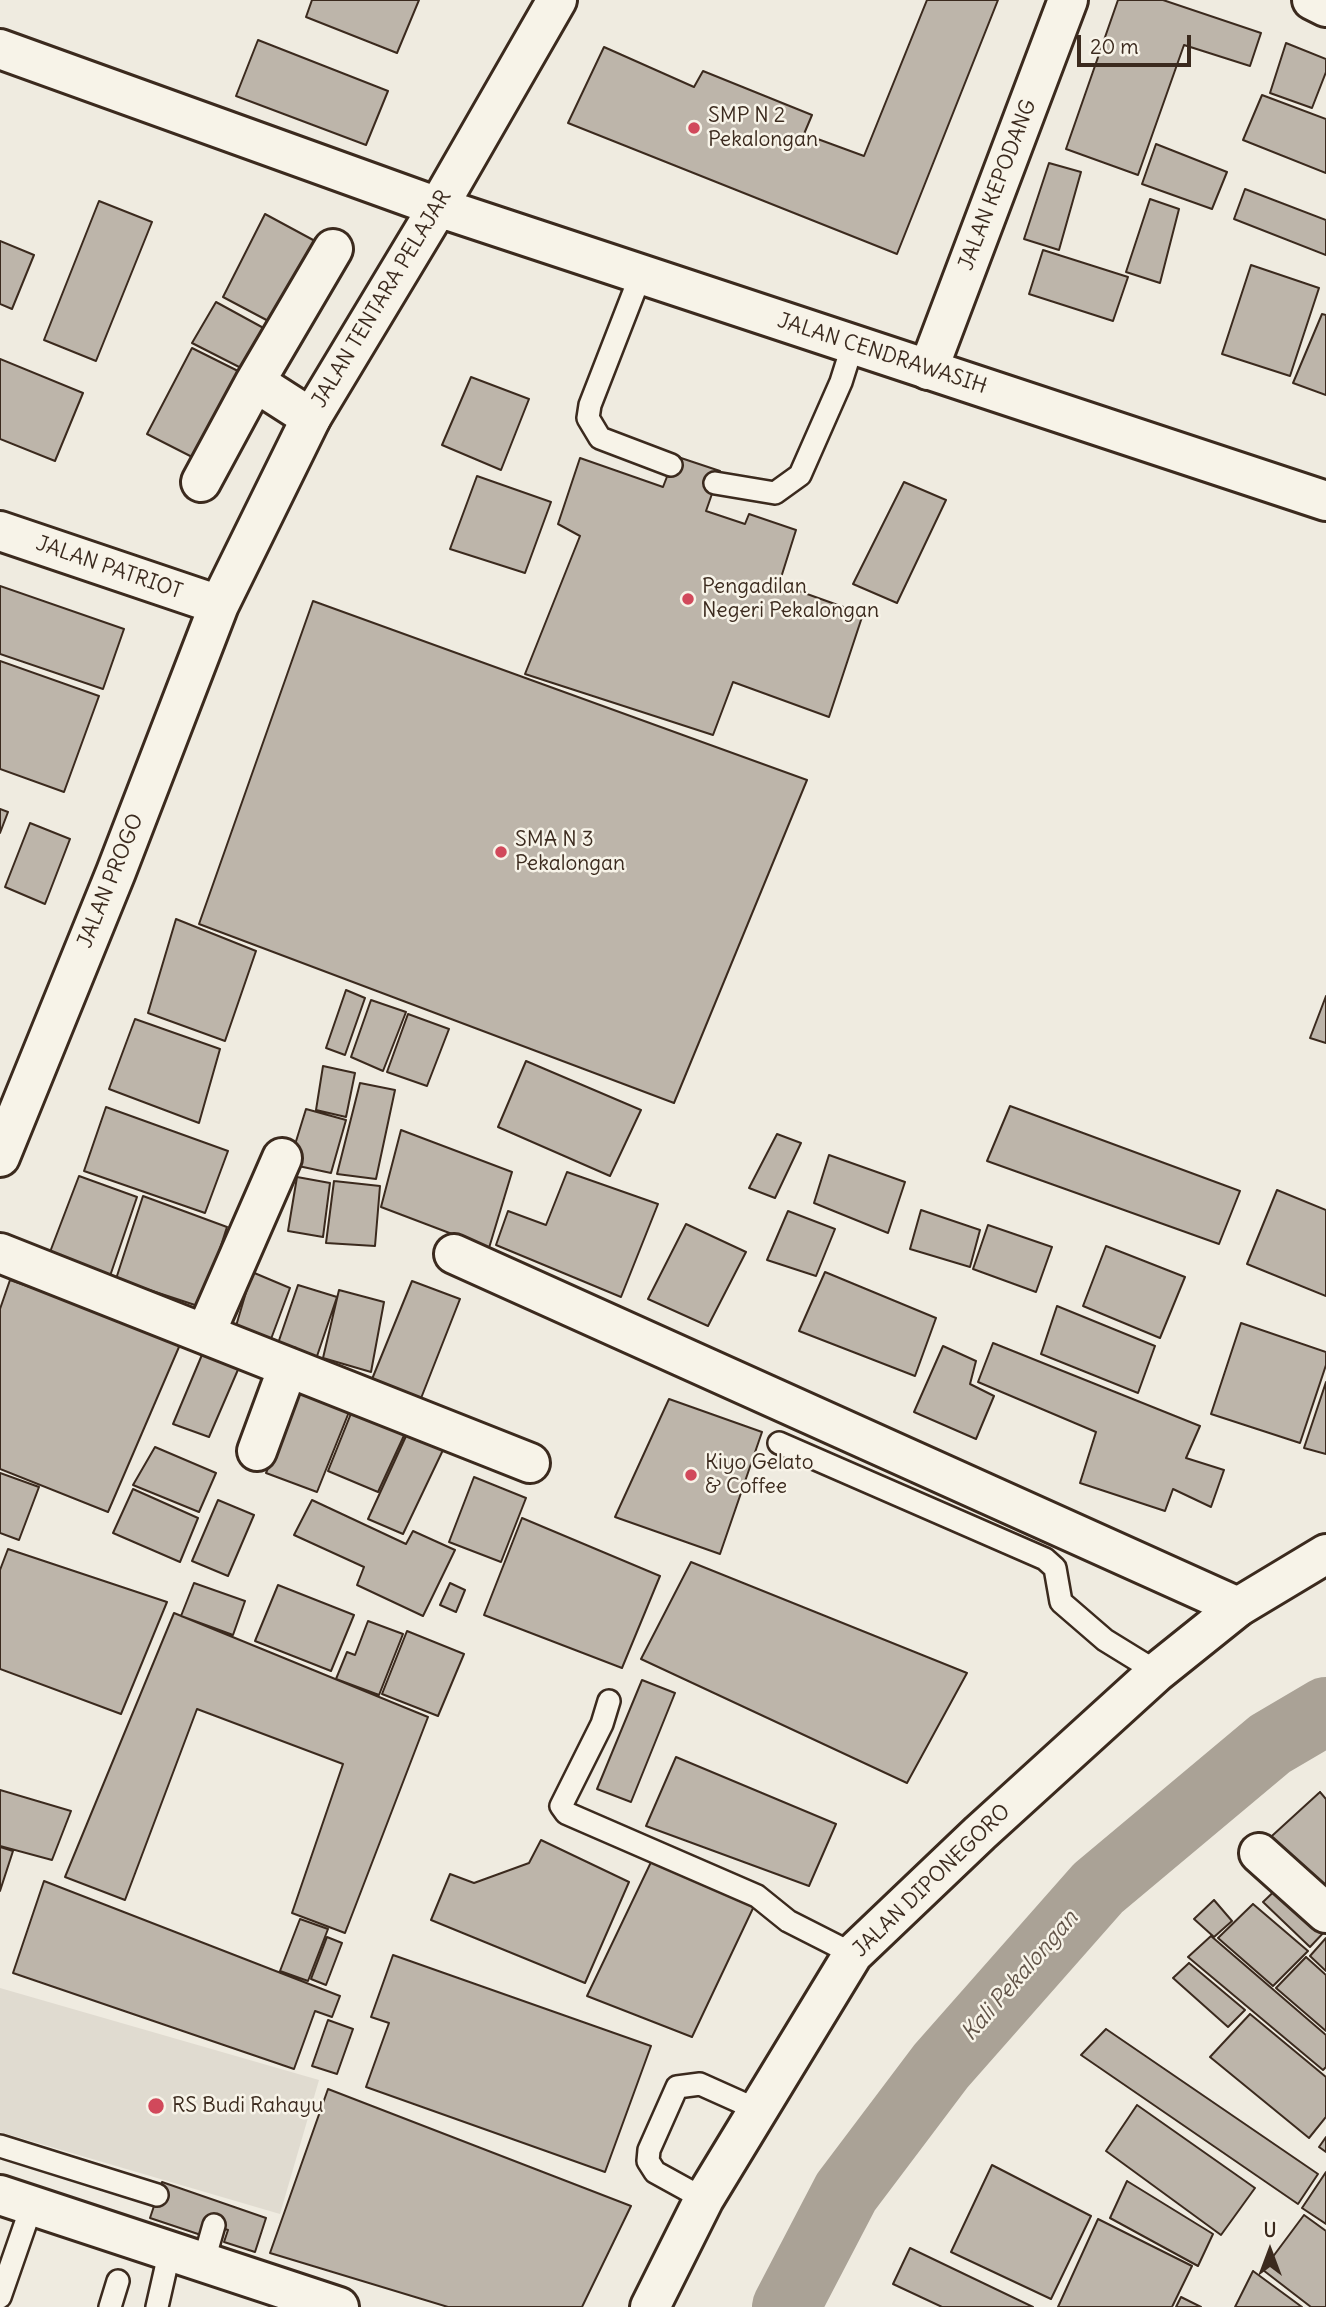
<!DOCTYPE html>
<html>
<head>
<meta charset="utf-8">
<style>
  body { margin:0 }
  #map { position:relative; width:1326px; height:2307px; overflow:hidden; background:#efebe0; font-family:Delius,sans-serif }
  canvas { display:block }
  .north { position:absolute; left:1235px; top:2216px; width:70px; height:70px; -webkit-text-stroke:5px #f7f3e8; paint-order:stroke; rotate:0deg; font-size:19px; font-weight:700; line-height:28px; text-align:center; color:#3b2a1e }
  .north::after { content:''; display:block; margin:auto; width:24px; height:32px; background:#3b2a1e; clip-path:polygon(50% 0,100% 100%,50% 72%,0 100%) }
  .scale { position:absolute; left:1077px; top:35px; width:114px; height:32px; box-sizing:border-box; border:4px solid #3b2a1e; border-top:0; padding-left:9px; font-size:21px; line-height:24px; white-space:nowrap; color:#3b2a1e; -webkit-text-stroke:5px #f7f3e8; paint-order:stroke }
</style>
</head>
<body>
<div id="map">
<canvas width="1326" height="2307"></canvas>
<div class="north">U</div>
<div class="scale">20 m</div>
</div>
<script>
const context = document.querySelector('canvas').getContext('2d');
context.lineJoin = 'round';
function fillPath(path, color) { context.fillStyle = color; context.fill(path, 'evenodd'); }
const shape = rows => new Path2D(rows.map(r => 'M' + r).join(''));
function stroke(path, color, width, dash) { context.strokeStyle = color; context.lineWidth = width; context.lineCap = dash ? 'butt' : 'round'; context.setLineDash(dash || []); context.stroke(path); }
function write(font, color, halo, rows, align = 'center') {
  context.font = font + ' Delius,sans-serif'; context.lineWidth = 5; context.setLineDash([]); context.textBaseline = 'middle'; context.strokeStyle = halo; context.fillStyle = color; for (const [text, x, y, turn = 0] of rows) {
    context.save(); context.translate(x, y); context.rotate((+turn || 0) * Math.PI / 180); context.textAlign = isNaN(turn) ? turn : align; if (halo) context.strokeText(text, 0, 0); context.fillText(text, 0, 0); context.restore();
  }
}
const built = shape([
  [0,1988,319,2080,280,2214,0,2132]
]);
const river = shape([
  [786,2307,846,2192,941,2066,1098,1888,1270,1744,1326,1711]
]);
const building = shape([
  [312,0,419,0,397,53,306,17,312,0],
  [927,0,998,0,897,254,568,123,604,47,694,87,703,71,812,115,804,134,864,156,927,0],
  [1118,0,1163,0,1261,33,1250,66,1184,45,1138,175,1066,149,1118,0],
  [258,40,388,91,366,145,236,96,258,40],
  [1286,43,1326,59,1326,72,1312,108,1270,93,1286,43],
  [1262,95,1326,119,1326,173,1243,140,1262,95],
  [1156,144,1227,172,1212,209,1142,184,1156,144],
  [1049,163,1081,172,1059,250,1024,239,1049,163],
  [1245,189,1326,220,1326,255,1234,219,1245,189],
  [1150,199,1179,209,1160,283,1126,272,1150,199],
  [99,201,152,222,96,361,44,340,99,201],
  [265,214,315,241,274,324,223,297,265,214],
  [0,241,34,255,12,309,0,304,0,241],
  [1043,250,1128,277,1113,321,1029,294,1043,250],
  [1251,265,1319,288,1290,376,1222,354,1251,265],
  [216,302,269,331,247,371,192,343,216,302],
  [1322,314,1326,315,1326,395,1293,383,1322,314],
  [192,348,246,375,200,461,147,434,192,348],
  [0,359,83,393,55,461,0,439,0,359],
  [471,377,529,399,501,470,442,445,471,377],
  [675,456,720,471,706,511,745,524,749,514,796,530,779,584,863,614,829,717,733,682,713,735,525,674,580,536,558,524,580,458,663,487,675,456],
  [477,476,551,502,525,573,450,549,477,476],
  [904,482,946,500,897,603,853,584,904,482],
  [0,586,124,629,103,689,0,654,0,586],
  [313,601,807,780,674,1103,199,924,313,601],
  [0,661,99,696,64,792,0,769,0,661],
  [0,809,8,812,0,833,0,809],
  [30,823,70,839,45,904,5,887,30,823],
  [176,919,256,951,225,1041,148,1013,176,919],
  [346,990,365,998,345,1055,326,1048,346,990],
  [1326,996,1326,1043,1310,1038,1326,996],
  [371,1000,406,1012,383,1071,351,1057,371,1000],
  [408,1014,449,1029,427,1086,387,1072,408,1014],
  [135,1019,220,1049,199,1123,109,1089,135,1019],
  [526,1061,641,1110,610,1176,498,1127,526,1061],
  [323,1066,355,1073,346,1117,316,1110,323,1066],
  [360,1083,395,1090,376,1179,337,1174,360,1083],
  [1010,1106,1240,1191,1219,1244,987,1161,1010,1106],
  [106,1107,228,1151,205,1213,84,1171,106,1107],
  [306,1109,346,1120,331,1173,289,1164,306,1109],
  [401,1130,512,1172,489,1248,381,1207,401,1130],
  [777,1134,801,1143,775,1198,749,1188,777,1134],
  [829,1155,905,1182,888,1233,814,1203,829,1155],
  [567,1172,658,1204,621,1297,496,1245,508,1211,546,1225,567,1172],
  [79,1176,137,1197,110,1276,50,1252,79,1176],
  [297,1177,330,1183,323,1237,288,1231,297,1177],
  [334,1181,380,1186,375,1246,326,1243,334,1181],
  [1277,1190,1326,1210,1326,1296,1247,1264,1277,1190],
  [143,1196,227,1227,201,1307,116,1279,143,1196],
  [921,1210,980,1230,970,1267,910,1249,921,1210],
  [788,1211,835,1229,816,1276,767,1260,788,1211],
  [686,1224,746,1252,708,1326,648,1299,686,1224],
  [988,1225,1052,1247,1036,1292,973,1269,988,1225],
  [1106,1246,1185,1277,1160,1338,1083,1306,1106,1246],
  [252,1272,290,1288,271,1339,236,1326,252,1272],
  [825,1272,936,1318,915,1376,799,1331,825,1272],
  [10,1280,182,1340,108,1512,0,1469,0,1309,10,1280],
  [412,1281,460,1299,416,1411,368,1389,412,1281],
  [298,1285,337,1297,313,1368,274,1355,298,1285],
  [339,1290,384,1302,371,1372,323,1358,339,1290],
  [1057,1306,1155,1346,1138,1393,1041,1354,1057,1306],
  [1241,1323,1326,1352,1326,1365,1300,1443,1211,1414,1241,1323],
  [993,1343,1200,1426,1186,1458,1224,1470,1211,1507,1173,1489,1165,1511,1080,1483,1096,1432,978,1382,993,1343],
  [943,1346,976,1361,970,1384,994,1396,976,1439,914,1412,943,1346],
  [204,1350,240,1365,209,1437,173,1424,204,1350],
  [1326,1382,1326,1454,1304,1448,1326,1382],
  [299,1392,349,1412,317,1492,266,1473,299,1392],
  [669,1399,762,1432,720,1554,615,1517,669,1399],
  [354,1406,407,1429,378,1492,328,1471,354,1406],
  [407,1434,443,1450,403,1534,368,1519,407,1434],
  [155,1447,216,1473,199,1512,133,1485,155,1447],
  [0,1473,39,1487,19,1540,0,1533,0,1473],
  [474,1477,526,1498,501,1562,449,1542,474,1477],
  [133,1489,198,1518,180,1562,113,1533,133,1489],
  [218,1500,254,1515,228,1576,192,1561,218,1500],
  [312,1500,406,1544,413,1531,455,1550,423,1616,357,1585,364,1567,294,1535,312,1500],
  [522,1518,660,1576,622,1668,484,1615,522,1518],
  [8,1549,167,1602,121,1714,0,1669,0,1570,8,1549],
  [691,1562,967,1673,907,1783,641,1659,691,1562],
  [194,1583,245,1601,233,1635,181,1616,194,1583],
  [450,1583,465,1590,456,1612,440,1605,450,1583],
  [278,1585,354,1615,331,1671,255,1641,278,1585],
  [174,1613,428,1717,345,1933,292,1913,343,1764,197,1709,125,1900,65,1877,174,1613],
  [368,1621,403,1634,379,1695,336,1679,347,1652,355,1655,368,1621],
  [407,1631,464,1654,438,1716,382,1694,407,1631],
  [642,1680,675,1693,631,1802,597,1789,642,1680],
  [676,1757,836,1824,809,1886,646,1826,676,1757],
  [0,1790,71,1811,52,1860,0,1846,0,1790],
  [1320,1792,1326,1799,1326,1905,1262,1845,1320,1792],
  [541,1840,629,1882,585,1983,431,1920,450,1874,474,1883,529,1863,541,1840],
  [0,1847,13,1851,0,1891,0,1847],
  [653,1858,755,1904,692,2037,587,1996,653,1858],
  [1286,1880,1326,1930,1310,1947,1263,1902,1286,1880],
  [44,1881,340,1996,332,2017,315,2011,294,2069,13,1973,44,1881],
  [1214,1900,1232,1921,1214,1937,1194,1919,1214,1900],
  [1253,1904,1308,1951,1273,1986,1218,1938,1253,1904],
  [300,1919,328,1929,308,1981,280,1971,300,1919],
  [1211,1936,1326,2035,1326,2067,1323,2070,1188,1957,1211,1936],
  [327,1937,342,1943,326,1985,311,1979,327,1937],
  [1326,1938,1326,1971,1310,1956,1326,1938],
  [393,1955,651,2046,605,2172,366,2087,389,2023,371,2017,393,1955],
  [1306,1957,1326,1975,1326,2031,1276,1988,1306,1957],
  [1189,1963,1245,2010,1228,2027,1173,1978,1189,1963],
  [1250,2014,1326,2077,1326,2117,1309,2138,1210,2057,1250,2014],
  [328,2020,353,2029,337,2074,312,2066,328,2020],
  [1106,2029,1318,2174,1298,2204,1081,2055,1106,2029],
  [328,2089,631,2206,582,2307,448,2307,270,2253,328,2089],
  [1137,2105,1255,2188,1221,2235,1106,2151,1137,2105],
  [1326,2137,1326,2152,1319,2147,1326,2137],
  [992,2165,1091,2216,1051,2299,951,2252,992,2165],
  [1326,2172,1326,2224,1302,2208,1326,2172],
  [1127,2181,1213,2234,1198,2266,1110,2218,1127,2181],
  [162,2182,266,2218,255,2252,224,2242,228,2230,205,2222,201,2235,150,2218,162,2182],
  [1304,2215,1326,2231,1326,2307,1311,2307,1263,2270,1304,2215],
  [1098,2219,1192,2266,1172,2307,1058,2307,1098,2219],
  [910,2248,1033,2307,942,2307,893,2284,910,2248],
  [1253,2271,1302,2307,1235,2307,1253,2271],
  [1181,2297,1201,2307,1176,2307,1181,2297]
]);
const lane = shape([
  [641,274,590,405,588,418,600,438,671,465],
  [715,483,775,493,800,475,841,382,853,344],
  [779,1443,1045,1559,1055,1568,1061,1602,1105,1640,1157,1672],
  [609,1701,602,1724,561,1806,566,1813,757,1896,788,1921,853,1954],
  [0,2146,157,2195],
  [704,2199,655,2172,648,2161,649,2150,677,2087,700,2084,758,2110],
  [204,2260,214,2225],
  [0,2297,32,2205],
  [110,2307,118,2281],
  [157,2307,170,2250]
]);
const street = shape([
  [1312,0,1326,7],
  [0,49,438,207],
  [928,370,1068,0],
  [255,382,311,418],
  [201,482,255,382,333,249],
  [0,1253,530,1463],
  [454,1254,1238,1607],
  [206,1332,282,1158],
  [257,1451,288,1367],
  [1259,1853,1326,1913],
  [0,2195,339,2307]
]);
const secondary = shape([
  [438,207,1326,501],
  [0,531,219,605],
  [0,1157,116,872,219,605,311,418,438,207,557,0]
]);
const primary = shape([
  [650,2307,704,2199,853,1954,980,1833,1157,1672,1238,1607,1326,1554]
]);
const markers = [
  [694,128,7,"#d1495b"],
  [688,599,7,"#d1495b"],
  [501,852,7,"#d1495b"],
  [691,1475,7,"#d1495b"],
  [156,2106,9,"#d1495b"]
];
const poiNames = [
  ["SMP N 2",708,116],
  ["Pekalongan",708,140],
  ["Pengadilan",702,587],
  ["Negeri Pekalongan",702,611],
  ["SMA N 3",515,840],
  ["Pekalongan",515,864],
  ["Kiyo Gelato",705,1463],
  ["& Coffee",705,1487],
  ["RS Budi Rahayu",172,2106]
];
const streetNames = [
  ["JALAN KEPODANG",998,185,-69],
  ["JALAN TENTARA PELAJAR",382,299,-59],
  ["JALAN CENDRAWASIH",882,354,18],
  ["JALAN PATRIOT",109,568,19],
  ["JALAN PROGO",111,881,-68],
  ["JALAN DIPONEGORO",932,1881,-44]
];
const waterNames = [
  ["Kali Pekalongan",1020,1976,-49]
];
fillPath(built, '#e0dbd0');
stroke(river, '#aaa296', 68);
fillPath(building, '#bdb5aa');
stroke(building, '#3b2a1e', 2);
stroke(lane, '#3b2a1e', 26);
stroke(street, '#3b2a1e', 44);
stroke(secondary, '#3b2a1e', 44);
stroke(primary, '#3b2a1e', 44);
stroke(lane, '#f7f3e8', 21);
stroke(street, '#f7f3e8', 38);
stroke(secondary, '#f7f3e8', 38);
stroke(primary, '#f7f3e8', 38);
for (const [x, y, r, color] of markers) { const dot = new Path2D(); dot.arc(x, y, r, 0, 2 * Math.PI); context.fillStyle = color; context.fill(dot); stroke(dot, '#f7f3e8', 2.5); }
write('21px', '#3b2a1e', '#f7f3e8', poiNames, 'left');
write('21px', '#3b2a1e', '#f7f3e8', streetNames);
write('italic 23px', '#625448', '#f7f3e8', waterNames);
</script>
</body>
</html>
